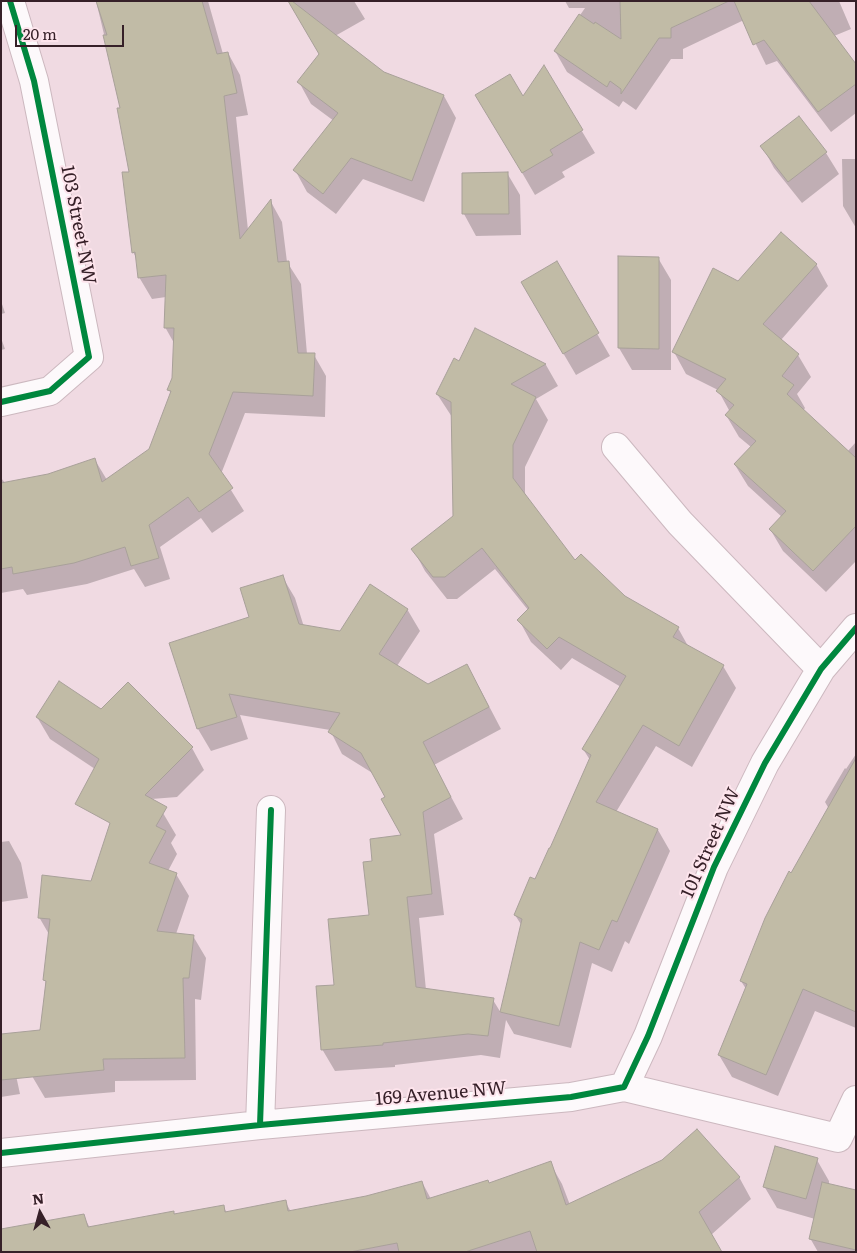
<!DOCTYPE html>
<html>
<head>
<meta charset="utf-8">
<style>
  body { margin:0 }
  #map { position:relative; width:857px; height:1253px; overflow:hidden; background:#f0dae2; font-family:Literata,serif }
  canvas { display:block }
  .frame { position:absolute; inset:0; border:2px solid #362028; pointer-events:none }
  .north { position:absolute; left:15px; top:1188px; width:50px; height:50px; -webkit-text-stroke:4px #fde4ec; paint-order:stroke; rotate:353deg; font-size:14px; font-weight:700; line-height:20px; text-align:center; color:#362028 }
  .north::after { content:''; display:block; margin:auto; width:18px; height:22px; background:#362028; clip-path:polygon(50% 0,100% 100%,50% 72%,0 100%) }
  .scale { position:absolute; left:15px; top:25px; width:109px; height:22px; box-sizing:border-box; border:2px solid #362028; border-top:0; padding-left:6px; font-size:15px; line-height:18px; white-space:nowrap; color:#362028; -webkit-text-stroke:4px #fde4ec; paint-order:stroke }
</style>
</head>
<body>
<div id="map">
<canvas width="857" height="1253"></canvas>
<div class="frame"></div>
<div class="north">N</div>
<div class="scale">20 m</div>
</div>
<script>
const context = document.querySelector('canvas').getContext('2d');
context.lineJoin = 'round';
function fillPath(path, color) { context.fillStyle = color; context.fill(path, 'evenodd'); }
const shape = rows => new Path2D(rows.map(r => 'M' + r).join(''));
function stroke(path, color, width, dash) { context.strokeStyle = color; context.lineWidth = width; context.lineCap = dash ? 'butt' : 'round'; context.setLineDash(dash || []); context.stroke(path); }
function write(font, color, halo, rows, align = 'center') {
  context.font = font + ' Literata,serif'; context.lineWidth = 4; context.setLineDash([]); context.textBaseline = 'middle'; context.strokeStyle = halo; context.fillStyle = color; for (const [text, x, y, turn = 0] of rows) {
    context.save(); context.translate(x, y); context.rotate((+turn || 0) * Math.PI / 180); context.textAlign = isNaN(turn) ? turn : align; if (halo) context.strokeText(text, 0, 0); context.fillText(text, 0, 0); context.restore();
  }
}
const shadow = shape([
  [96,1,208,1,223,54,228,53,240,75,248,115,236,117,248,230,271,202,282,222,287,262,301,284,307,354,314,355,326,376,325,417,245,413,221,474,244,511,212,533,201,518,160,547,170,579,145,587,134,569,87,584,27,595,23,589,1,593,1,478,6,484,48,475,95,460,107,480,150,450,171,394,169,390,173,379,174,343,165,327,166,297,152,299,139,277,138,261,133,252,130,173,122,109],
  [289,1,354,1,365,19,335,36,383,73,444,96,456,118,424,202,363,179,336,214,307,192,295,170,334,121,311,104,299,82,320,55],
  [565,1,839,1,851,29,834,36,856,66,856,113,831,132,777,61,766,65,744,20,683,49,683,59,671,59,636,110,623,101,619,107,567,72,555,51,585,8,569,8],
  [544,68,595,153,562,172,565,177,535,195,477,95,523,98],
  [762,146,826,153,839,174,802,203,774,168],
  [842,159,856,159,856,228,843,206],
  [507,173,520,195,521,235,476,236,464,214,463,174],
  [658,258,671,280,671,370,632,370,619,348],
  [556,263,610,356,576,375,522,283],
  [816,264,828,286,781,340,798,355,811,377,797,394,805,408,803,411,847,452,856,442,856,561,826,592,783,551,770,529,782,517,748,486,735,465,751,447,739,437,726,415,730,412,718,390,686,374,674,352,739,282],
  [1,301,5,313,1,314],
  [476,330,546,365,558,386,536,399,548,420,525,467,525,495,575,561,625,597,678,628,688,646,723,666,736,688,692,767,656,746,616,812,658,830,670,851,629,944,625,941,612,972,592,963,571,1048,514,1034,506,1020,500,1058,481,1055,395,1065,395,1067,335,1071,322,1049,335,986,371,916,403,836,374,774,342,754,330,730,240,715,248,739,211,751,198,729,170,644,250,618,282,576,295,598,304,627,341,632,407,609,420,631,397,666,428,686,479,687,501,729,434,765,463,819,434,834,444,915,419,918,426,990,493,1000,501,1013,522,926,515,915,551,850,590,760,583,749,621,687,572,658,561,670,531,642,519,620,528,610,495,569,457,599,447,599,425,571,413,549,454,517,452,417,437,394,459,362],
  [1,338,5,349,1,350],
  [102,710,192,748,204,770,177,797,101,803,95,769,50,739,37,717],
  [856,754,856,1028,815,1011,778,1096,732,1077,719,1055,746,989,741,981,792,874,829,809,825,802,845,768,846,769],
  [163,813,176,835,171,843,177,854,168,871,176,874,189,896,176,934,193,936,206,958,201,1000,195,999,196,1080,115,1081,115,1092,45,1098,32,1076,41,1031,50,936,39,917,92,882],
  [9,841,21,863,28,898,1,902,1,842],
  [1,1038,12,1057,20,1094,1,1097],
  [817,1160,829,1181,829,1185,856,1191,856,1252,818,1252,810,1238,815,1219,777,1208,764,1186],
  [550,1163,562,1184,570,1205,739,1177,751,1199,711,1235,720,1252,1,1252,83,1215,90,1228,173,1212,175,1215,223,1206,227,1213,285,1201,291,1212,366,1198,422,1182,431,1199,489,1185]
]);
const building = shape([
  [96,1,202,1,217,54,228,52,237,93,224,96,240,239,271,199,278,262,289,261,298,353,315,353,313,396,233,392,209,454,233,488,199,512,188,497,149,525,159,558,131,566,125,547,74,563,13,574,12,567,1,569,1,483,48,474,95,458,102,482,149,449,171,391,167,390,172,378,174,328,164,328,166,275,138,278,135,252,132,253,122,172,129,172,117,108,120,108,103,35,107,35,96,1],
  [288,1,292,1,384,72,444,95,412,181,351,158,323,194,293,170,338,113,297,82,319,54,288,1],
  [620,1,729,1,671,28,671,38,659,38,621,94,621,89,610,81,607,87,554,51,579,14,594,24,595,22,621,39,620,1],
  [734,1,809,1,856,64,856,84,818,112,764,40,753,45,734,1],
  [544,65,583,130,550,150,553,155,522,173,475,95,510,74,523,96,544,65],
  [799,116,827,152,788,182,760,146,799,116],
  [508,172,509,214,462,214,462,173,508,172],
  [781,232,817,264,763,324,799,354,782,376,794,385,787,394,856,458,856,526,813,571,769,529,786,511,734,464,756,441,725,415,734,405,716,391,726,379,672,352,713,268,738,281,781,232],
  [618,256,659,257,659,349,618,348,618,256],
  [557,261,599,333,563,354,521,282,557,261],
  [475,328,546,364,511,384,536,397,513,445,513,478,575,560,581,554,625,596,679,627,673,637,724,665,679,746,643,725,596,802,658,829,617,922,612,920,599,950,580,942,559,1026,500,1012,522,919,514,915,530,877,535,879,549,848,550,848,591,755,582,749,626,676,559,637,547,649,517,620,529,608,482,548,445,577,433,577,411,549,453,516,451,402,436,394,454,358,459,361,475,328],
  [283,575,299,624,340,631,370,584,408,609,379,654,428,684,467,664,489,707,423,742,451,797,423,812,432,894,407,897,416,987,494,998,488,1036,468,1034,383,1043,383,1045,321,1050,316,986,334,985,328,919,369,915,363,862,372,861,370,839,401,835,381,799,385,797,361,753,328,732,340,713,229,694,237,717,197,729,169,643,249,617,240,588,283,575],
  [59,681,101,709,128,682,193,747,145,795,167,807,156,826,166,831,149,863,177,873,157,931,194,935,189,978,183,978,185,1058,103,1059,104,1070,1,1080,1,1034,40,1030,46,981,43,980,50,919,38,918,42,875,91,881,110,823,75,804,99,759,36,717,59,681],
  [856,758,856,1012,803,989,766,1075,718,1055,747,984,740,981,765,918,789,871,791,873,856,758],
  [697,1129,740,1177,699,1212,722,1252,537,1252,530,1231,465,1252,399,1252,397,1243,350,1252,1,1252,1,1229,84,1214,88,1227,174,1211,174,1214,224,1205,225,1212,286,1200,288,1211,366,1196,422,1181,427,1199,488,1180,489,1183,551,1161,566,1205,662,1160,697,1129],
  [775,1146,818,1158,806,1199,763,1187,775,1146],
  [822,1182,856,1190,856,1250,809,1239,822,1182]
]);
const minor = shape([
  [1,402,50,391,89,357,34,81,10,1],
  [616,447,680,523,821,669],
  [624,1087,648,1036,714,867,765,763,821,669,856,628],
  [260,1125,271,810],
  [1,1153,260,1125,571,1097,624,1087,838,1138,856,1100]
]);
const cycleway = shape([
  [1,402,50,391,89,357,34,81,10,1],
  [260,1125,271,810],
  [1,1153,260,1125,571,1097,624,1087,648,1036,714,867,765,763,821,669,856,628]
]);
const streetNames = [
  ["103 Street NW",78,225,79],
  ["101 Street NW",711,843,-66],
  ["169 Avenue NW",441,1094,-5]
];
fillPath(shadow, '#0003');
fillPath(building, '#c1bba6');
stroke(building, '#a8a099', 1);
stroke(minor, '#ccb8bf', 30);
stroke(minor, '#fdf9fb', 28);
stroke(cycleway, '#00873e', 6);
write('18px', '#362028', '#fde4ec', streetNames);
</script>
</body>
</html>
